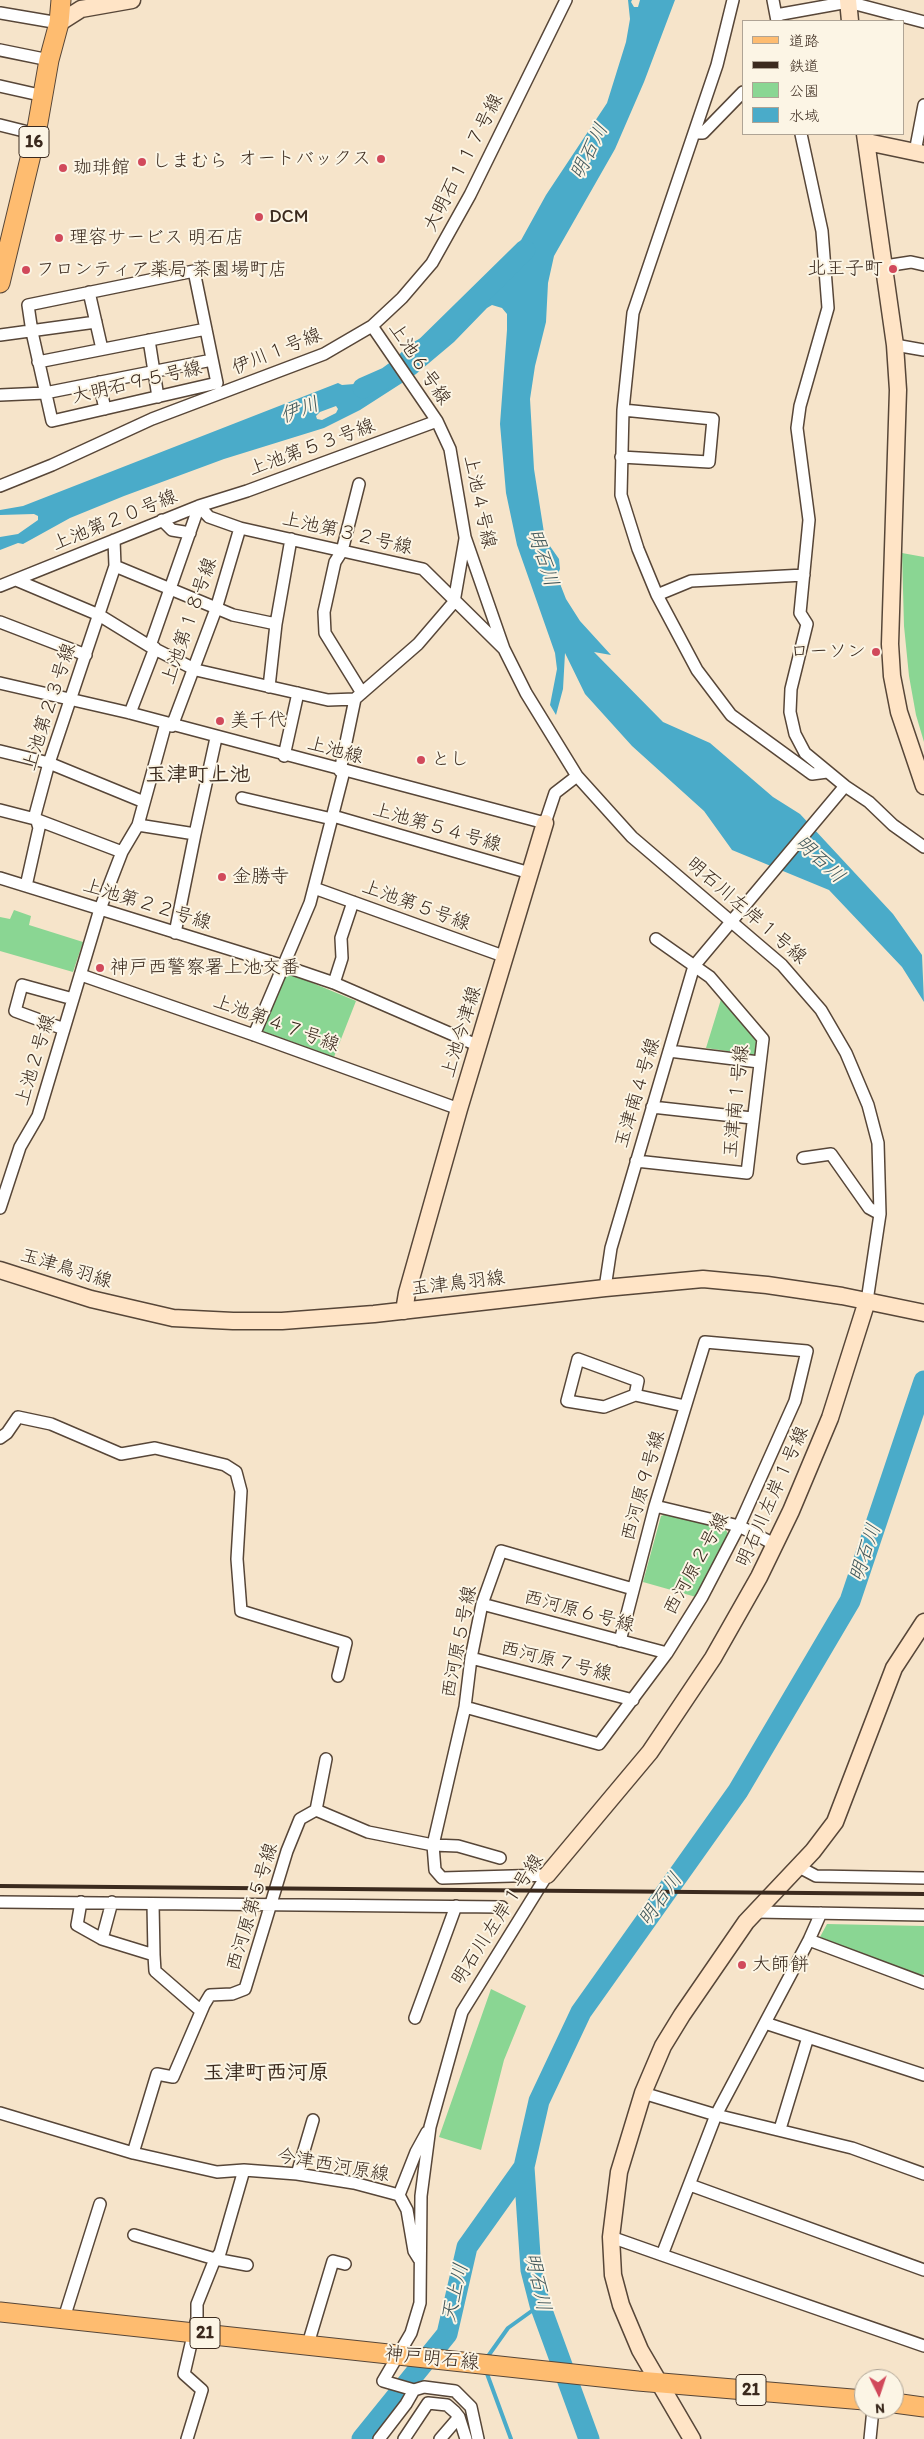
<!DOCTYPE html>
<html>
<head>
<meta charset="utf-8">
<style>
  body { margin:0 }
  #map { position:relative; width:924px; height:2439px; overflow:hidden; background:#f6e4ca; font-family:Itim,"Klee One",sans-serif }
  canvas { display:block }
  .legend { position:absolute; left:742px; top:20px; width:162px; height:115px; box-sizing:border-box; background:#fcf5e5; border:1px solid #afa495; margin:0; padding:6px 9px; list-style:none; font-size:15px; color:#3b2a1e }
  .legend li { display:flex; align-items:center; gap:10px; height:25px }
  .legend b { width:25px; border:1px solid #afa495 }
  .north { position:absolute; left:854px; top:2369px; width:50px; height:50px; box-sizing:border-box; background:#fcf5e5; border:1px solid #afa495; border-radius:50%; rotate:176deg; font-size:14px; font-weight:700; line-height:20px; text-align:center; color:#3b2a1e }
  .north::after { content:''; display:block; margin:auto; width:18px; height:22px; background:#d1495b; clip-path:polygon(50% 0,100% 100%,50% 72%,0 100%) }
</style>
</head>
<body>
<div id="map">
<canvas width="924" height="2439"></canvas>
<ul class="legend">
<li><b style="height:6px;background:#febc70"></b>道路</li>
<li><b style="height:6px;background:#3b2a1e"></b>鉄道</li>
<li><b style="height:14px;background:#8ad693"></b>公園</li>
<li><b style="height:14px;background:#4aabc9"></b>水域</li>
</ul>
<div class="north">N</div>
</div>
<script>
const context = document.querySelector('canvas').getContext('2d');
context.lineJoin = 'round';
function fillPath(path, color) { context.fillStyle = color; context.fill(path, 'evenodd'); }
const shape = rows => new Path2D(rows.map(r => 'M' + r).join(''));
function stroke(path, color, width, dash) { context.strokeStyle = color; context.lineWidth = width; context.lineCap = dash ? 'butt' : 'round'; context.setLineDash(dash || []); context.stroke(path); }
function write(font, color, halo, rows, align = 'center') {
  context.font = font + ' Itim,"Klee One",sans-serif'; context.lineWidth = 4; context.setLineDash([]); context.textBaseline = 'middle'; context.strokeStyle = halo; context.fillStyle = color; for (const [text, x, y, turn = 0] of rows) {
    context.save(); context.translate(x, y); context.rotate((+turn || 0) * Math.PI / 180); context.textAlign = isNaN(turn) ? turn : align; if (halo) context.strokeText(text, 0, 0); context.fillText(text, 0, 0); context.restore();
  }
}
const green = shape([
  [902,553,924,557,924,742,916,715,909,676,904,626],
  [14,910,31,916,29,925,83,942,73,972,0,951,0,917,10,919],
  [286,972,356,1001,334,1057,262,1031],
  [722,996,760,1044,755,1055,706,1048],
  [666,1514,725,1528,728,1534,696,1597,643,1582,661,1516],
  [827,1924,924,1926,924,1974,920,1977,820,1937],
  [491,1989,526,2006,504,2060,481,2150,439,2137]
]);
const water = shape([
  [628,0,632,0,631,2,634,7,638,7,640,0,675,0,644,82,615,149,554,256,548,283,546,322,535,366,530,399,534,469,545,539,559,559,560,569,557,576,566,599,580,621,611,655,594,652,663,722,710,743,773,797,800,814,893,914,922,955,924,1002,902,967,829,890,732,850,704,811,632,746,585,694,565,653,563,689,556,715,550,705,557,669,555,653,517,545,506,493,500,424,507,330,507,314,502,308,492,305,487,308,454,342,416,374,360,410,324,428,224,459,124,496,70,518,23,544,18,543,0,550,0,537,18,534,38,520,38,516,34,514,0,515,0,510,23,506,338,383,342,385,367,383,388,367,408,345,462,316,481,302,504,271,546,195,607,103,626,42,630,19],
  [336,406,338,409,336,413,322,420,317,419,316,416,320,412]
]);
const stream = shape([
  [486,2359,508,2328,540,2305],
  [486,2371,511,2439]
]);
const river = shape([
  [363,388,388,377,418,355,525,250],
  [362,2439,447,2334,467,2247,524,2167],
  [589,2439,540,2305,531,2270,524,2167,539,2101,581,2012,738,1791,850,1601,924,1381]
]);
const street = shape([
  [733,0,717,65,633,313,623,410,621,495,638,549,657,595,697,670,731,715,812,774,827,772],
  [773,0,777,21],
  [0,13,59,23],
  [776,15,848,2,924,22],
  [0,50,49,60],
  [0,86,44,96],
  [0,125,36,134],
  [694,133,703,133,743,92],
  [801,134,822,231,828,308,800,406,797,428,809,520,800,613,807,624,791,689,790,712,795,734,805,753,845,786,869,802,893,825,924,847],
  [915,152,924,105],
  [885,266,911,262,924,265],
  [194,271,217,383,52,421,32,332,28,305,194,271],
  [89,292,102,349],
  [372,326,437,421,450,449,465,537,504,649,526,693,577,776,632,837,782,965,821,1010,846,1053,868,1105,878,1143,880,1214,867,1301],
  [0,335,96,322],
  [149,340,158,397],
  [895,345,924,350],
  [38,362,206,329],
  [99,382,105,409],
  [0,395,45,393,212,360],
  [621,457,709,462,713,419,623,410],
  [359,484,342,551,335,562,324,612,325,633,362,693],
  [0,486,52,465,152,419,324,354,372,326,402,298,432,263,470,195,566,0],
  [199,506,209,517,240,528,423,569,503,648],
  [162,520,172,530,190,533],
  [115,566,233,615,276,624,291,539],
  [16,580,99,615,151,647,196,670,328,700,355,699],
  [0,586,199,506,247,491,437,421],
  [657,595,691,581,804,575],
  [0,622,86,655],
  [150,646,199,506],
  [0,683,130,713,545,823,555,793,577,776],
  [269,687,276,624],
  [356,698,418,644,454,602,465,539],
  [130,713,155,648],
  [172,726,216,609,240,528],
  [0,751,49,763,144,802],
  [284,756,298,693],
  [340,771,355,699],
  [242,798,332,819,333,816,530,873],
  [0,810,35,819,122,852],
  [138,825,195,834,175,933],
  [195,834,216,738],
  [0,878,284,966,334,983,479,1046],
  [26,886,39,828,35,815,49,763,115,566,114,540],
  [314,888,506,957],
  [81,975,254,1035,459,1109],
  [334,983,342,958,341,938,353,902],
  [64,1029,15,1011,22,985,73,999],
  [254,1035,310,903,344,771],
  [669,1051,759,1062],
  [652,1107,752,1118],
  [803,1158,831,1154,869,1208,880,1214],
  [636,1161,747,1173,763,1039,710,977,656,939],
  [0,1208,20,1147,38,1116,100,909,122,852,138,825,166,723],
  [605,1288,611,1248,694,966,845,786],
  [635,1395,638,1381,578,1359,567,1401,604,1407,635,1395,685,1406],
  [0,1438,7,1433,18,1417,51,1424,121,1454,155,1448,225,1465,236,1472,241,1491,237,1559,241,1611,346,1643,338,1676],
  [655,1506,739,1526,776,1545],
  [482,1604,667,1653],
  [471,1658,633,1700],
  [465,1707,599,1744,667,1653,702,1597,739,1526,795,1401,807,1351,705,1342,655,1506,620,1641],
  [316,1810,368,1832,433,1845,458,1846,500,1858],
  [316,1810,326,1759],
  [799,1867,816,1876,924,1878],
  [547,1875,442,1878,435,1870,433,1845,465,1707,471,1658,482,1604,501,1551,633,1589],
  [0,1902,502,1907],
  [81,1902,77,1925,102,1939,154,1955,155,1971,201,2011],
  [153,1904,154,1955],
  [756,1912,924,1915],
  [102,1939,112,1902],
  [809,1940,924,1983],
  [415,2018,456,1906],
  [765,2023,924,2075],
  [643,2093,716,2115,852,2148,924,2174],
  [0,2113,133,2153,217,2172,244,2170,297,2174,354,2183,399,2195,407,2210,414,2251,419,2259],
  [780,2129,808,2037],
  [133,2153,157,2074,173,2077,204,2005,210,1995,232,1994,245,1989,287,1851,300,1819,316,1810],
  [297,2174,313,2120],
  [690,2185,924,2270],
  [399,2195,416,2152,427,2132],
  [134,2235,215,2259,247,2265],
  [611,2237,662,2255,716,2115,809,1940,821,1913],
  [662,2255,924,2346],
  [64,2318,100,2204],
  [308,2344,333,2261,345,2264],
  [187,2439,202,2390,184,2374,197,2318,197,2304,215,2259,220,2253,244,2170],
  [379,2439,406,2404,414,2390],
  [404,2439,428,2403,447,2405,455,2412,459,2417,466,2439],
  [440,2439,459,2417],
  [478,2439,471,2407,455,2391,424,2387,414,2390,383,2381,411,2333,420,2303,421,2196,430,2127,462,2012,547,1875],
  [870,2439,873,2409]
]);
const secondary = shape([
  [848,0,850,21],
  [59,23,81,9,132,0],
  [865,134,895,345,898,390,890,644,892,676,899,712,924,786],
  [867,142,924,154],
  [0,1270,91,1299,173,1318,233,1321,282,1321,374,1314,605,1288,703,1279,767,1285,842,1296,924,1313],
  [404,1311,407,1293,459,1109,545,823],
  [547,1875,650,1752,713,1658,759,1577,791,1511,830,1418,867,1301],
  [692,2439,640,2350,621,2305,613,2275,611,2237,619,2172,643,2093,663,2046,682,2015,746,1922,813,1851,835,1822,894,1668,924,1622]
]);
const primary = shape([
  [0,283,36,134,49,60,59,23,61,0],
  [0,2312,638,2381,864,2400],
  [894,2403,924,2407]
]);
const rail = shape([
  [0,1886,924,1894]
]);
const markers = [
  [381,159,5,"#d1495b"],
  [142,162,5,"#d1495b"],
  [63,168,5,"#d1495b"],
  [259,217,5,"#d1495b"],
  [59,238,5,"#d1495b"],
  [893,269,5,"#d1495b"],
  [26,270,5,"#d1495b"],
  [876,652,5,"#d1495b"],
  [220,721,5,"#d1495b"],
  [421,760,5,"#d1495b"],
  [222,877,5,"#d1495b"],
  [100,968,5,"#d1495b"],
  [742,1965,5,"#d1495b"]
];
const shields = [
  [34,142,30],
  [205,2333,30],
  [751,2390,30]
];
const shieldNames = [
  ["16",34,142],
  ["21",205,2333],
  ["21",751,2390]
];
const poiNames = [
  ["オートバックス",371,159,"right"],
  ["しまむら",152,162],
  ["珈琲館",73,168],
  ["DCM",269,217],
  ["理容サービス 明石店",69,238],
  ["北王子町",883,269,"right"],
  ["フロンティア薬局 茶園場町店",36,270],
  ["ローソン",866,652,"right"],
  ["美千代",230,721],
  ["とし",431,760],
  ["金勝寺",232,877],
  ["神戸西警察署上池交番",110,968],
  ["大師餅",752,1965]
];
const streetNames = [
  ["大明石１１７号線",464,163,-63],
  ["伊川１号線",277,352,-22],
  ["上池６号線",419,364,56],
  ["大明石９５号線",137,383,-13],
  ["上池第５３号線",312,448,-20],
  ["上池４号線",479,502,78],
  ["上池第２０号線",115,521,-22],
  ["上池第３２号線",347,534,13],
  ["上池第１８号線",190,621,-71],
  ["上池第２３号線",50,707,-72],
  ["上池線",335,751,15],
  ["上池第５４号線",437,828,16],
  ["上池第２２号線",147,905,17],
  ["上池第５号線",416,906,20],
  ["明石川左岸１号線",746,911,41],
  ["上池第４７号線",276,1024,20],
  ["上池今津線",462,1032,-73],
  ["上池２号線",36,1060,-73],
  ["玉津南４号線",638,1093,-73],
  ["玉津南１号線",737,1101,-84],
  ["玉津鳥羽線",66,1269,17],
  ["玉津鳥羽線",458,1284,-7],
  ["西河原９号線",644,1486,-74],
  ["明石川左岸１号線",773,1497,-66],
  ["西河原２号線",697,1564,-61],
  ["西河原６号線",579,1612,15],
  ["西河原５号線",460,1642,-79],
  ["西河原７号線",556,1662,14],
  ["西河原第５号線",253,1907,-73],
  ["明石川左岸１号線",498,1920,-57],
  ["今津西河原線",333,2166,10],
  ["神戸明石線",432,2359,6]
];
const waterNames = [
  ["明石川",590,152,-63],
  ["伊川",300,411,-21],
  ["明石川",542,558,72],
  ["明石川",819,860,43],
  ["明石川",866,1553,-71],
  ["明石川",661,1900,-54],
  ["明石川",537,2282,78],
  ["天上川",456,2293,-77]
];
const quarterNames = [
  ["玉津町上池",198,776],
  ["玉津町西河原",266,2074]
];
fillPath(green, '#8ad693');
fillPath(water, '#4aabc9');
stroke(stream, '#4aabc9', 4);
stroke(river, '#4aabc9', 21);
stroke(street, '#574638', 14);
stroke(secondary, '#574638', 19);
stroke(primary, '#574638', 21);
stroke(street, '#fff', 11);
stroke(secondary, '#ffe4c6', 16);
stroke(primary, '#febc70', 19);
stroke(rail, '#3b2a1e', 4);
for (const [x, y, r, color] of markers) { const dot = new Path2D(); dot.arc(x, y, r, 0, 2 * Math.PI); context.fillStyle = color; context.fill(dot); stroke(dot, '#fcf5e5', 2); }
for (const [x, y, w] of shields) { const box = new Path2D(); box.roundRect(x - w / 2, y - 15.5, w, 31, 4); context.fillStyle = '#fcf5e5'; context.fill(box); stroke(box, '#3b2a1e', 1); }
write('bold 18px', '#3b2a1e', null, shieldNames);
write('19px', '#3b2a1e', '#fcf5e5', poiNames, 'left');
write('19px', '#3b2a1e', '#fcf5e5', streetNames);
write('italic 20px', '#40575a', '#fcf5e5', waterNames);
write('bold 21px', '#3b2a1e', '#fcf5e5', quarterNames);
</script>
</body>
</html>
